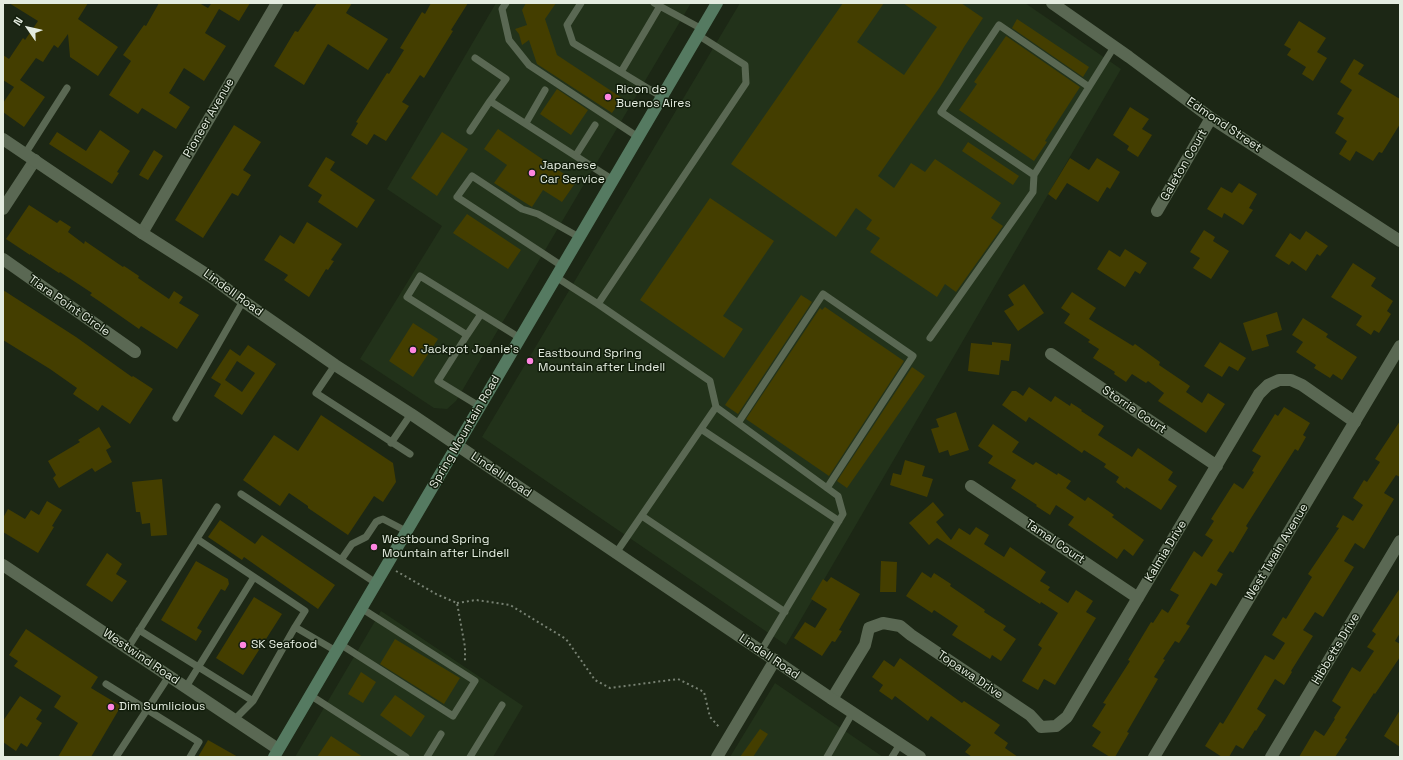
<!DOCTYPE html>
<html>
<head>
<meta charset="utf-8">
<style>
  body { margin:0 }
  #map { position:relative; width:1403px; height:760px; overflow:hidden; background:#1c2715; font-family:"Space Grotesk",sans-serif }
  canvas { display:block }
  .frame { position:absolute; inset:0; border:4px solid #e4ece0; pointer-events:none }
  .north { position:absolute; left:8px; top:8px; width:40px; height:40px; -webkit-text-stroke:3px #121e0c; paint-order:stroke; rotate:304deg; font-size:11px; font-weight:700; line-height:16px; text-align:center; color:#e4ece0 }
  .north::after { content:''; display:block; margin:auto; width:14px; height:18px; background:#e4ece0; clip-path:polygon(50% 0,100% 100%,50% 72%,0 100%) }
</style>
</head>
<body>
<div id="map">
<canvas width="1403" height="760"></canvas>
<div class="frame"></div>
<div class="north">N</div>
</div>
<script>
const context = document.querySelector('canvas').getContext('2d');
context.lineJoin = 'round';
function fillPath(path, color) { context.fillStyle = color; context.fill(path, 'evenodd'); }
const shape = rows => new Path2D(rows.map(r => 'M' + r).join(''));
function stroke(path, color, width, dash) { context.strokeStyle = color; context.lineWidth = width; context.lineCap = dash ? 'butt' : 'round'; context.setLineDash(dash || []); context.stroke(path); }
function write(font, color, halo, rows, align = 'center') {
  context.font = font + ' "Space Grotesk",sans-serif'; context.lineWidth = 3; context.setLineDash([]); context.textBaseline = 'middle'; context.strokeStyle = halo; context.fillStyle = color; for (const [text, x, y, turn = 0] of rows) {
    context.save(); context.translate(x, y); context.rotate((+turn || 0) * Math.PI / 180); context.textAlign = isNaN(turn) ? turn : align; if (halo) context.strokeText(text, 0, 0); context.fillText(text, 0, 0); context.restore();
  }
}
const built = shape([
  [496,3,691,3,456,401,447,409,434,408,360,359,442,226,387,189],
  [740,3,1025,3,1121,69,786,645,482,437],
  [381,611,523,706,493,757,295,757],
  [775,683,883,757,730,757]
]);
const building = shape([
  [9,3,88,3,78,19,118,47,98,76,70,57,68,34,58,48,54,45,43,62,36,58,20,80,45,97,24,127,3,112,3,103,14,87,3,80,3,55,9,59,23,38,25,40,38,21],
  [159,3,199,3,208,8,211,4,210,3,250,3,239,21,219,9,205,33,226,46,204,81,184,68,169,93,190,107,176,129,142,108,138,114,109,95,131,61,123,55,144,25,146,26],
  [317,3,352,3,346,13,388,39,368,70,328,44,304,85,274,66,295,31,298,32],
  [431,3,468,3,451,30,453,31,424,78,420,75,402,102,409,106,386,141,374,134,367,145,351,135,358,123,356,122,387,73,389,74,404,50,400,48,422,12,425,14],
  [526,3,556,3,545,19,557,55,622,98,612,113,537,64,529,40,522,45,519,34,515,29,527,25,522,10],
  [843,3,884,3,857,42,904,75,937,27,903,3,961,3,983,18,964,47,940,87,878,176,894,188,911,163,925,172,935,159,1001,203,991,218,1003,226,956,292,945,284,937,297,870,252,880,238,866,229,872,220,856,208,836,237,731,164],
  [1017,19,1089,67,1083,77,1012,28],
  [1299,21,1326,38,1317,52,1327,58,1313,81,1302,74,1306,67,1287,55,1291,49,1284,45],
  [1006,36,1080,87,1045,141,1047,142,1034,161,959,110,977,84,974,82],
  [1354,59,1364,65,1358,74,1400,99,1400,124,1382,153,1379,152,1373,161,1356,151,1350,161,1339,154,1347,141,1335,133,1344,118,1337,114,1352,90,1340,82],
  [557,89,588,110,571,135,540,114],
  [1130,107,1149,119,1142,129,1152,135,1138,157,1127,150,1129,146,1113,135],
  [234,125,261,142,243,170,251,175,238,196,232,193,203,238,175,220],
  [498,129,576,182,562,202,543,190,532,207,494,183,507,165,484,149],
  [100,130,130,151,117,172,119,173,112,184,49,144,57,132,86,151],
  [442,132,468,149,437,196,411,178],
  [968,142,1019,176,1013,185,962,151],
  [154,150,163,156,148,180,139,175],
  [326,157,335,162,330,170,375,200,357,228,318,202,322,195,308,186],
  [1070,158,1089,170,1097,158,1120,172,1110,189,1107,187,1098,202,1067,183,1056,200,1048,194],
  [1239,183,1257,194,1249,208,1253,210,1243,225,1224,213,1222,218,1207,209,1221,187,1232,193],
  [710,198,774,241,723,316,743,329,724,358,640,300],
  [29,205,57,223,60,220,71,227,68,232,84,244,85,241,123,267,124,266,139,276,138,278,169,299,174,291,183,297,179,303,199,315,177,349,141,326,139,329,99,301,90,295,92,293,60,272,59,273,30,254,30,255,6,239],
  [467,214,521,250,508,269,453,233],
  [307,222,342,244,331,260,334,261,328,270,326,269,309,297,284,280,288,275,264,260,280,235,294,244],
  [1204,230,1215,237,1213,241,1229,251,1211,279,1193,268,1200,258,1190,252],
  [1306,231,1328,246,1320,256,1317,254,1306,271,1292,261,1289,265,1275,256,1290,233,1300,240],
  [1125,249,1147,263,1140,274,1135,271,1125,287,1097,269,1109,250,1120,257],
  [1353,263,1376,278,1371,286,1393,301,1387,311,1391,314,1379,333,1374,330,1371,335,1356,325,1362,316,1331,297],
  [1024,284,1044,313,1018,331,1004,311,1014,305,1008,295],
  [3,290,76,337,132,377,133,376,153,389,130,424,102,405,98,411,73,394,77,388,50,369,3,340],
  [1072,292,1096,308,1089,319,1133,346,1135,344,1160,362,1159,365,1190,386,1186,392,1202,403,1208,393,1225,404,1206,433,1158,401,1164,393,1148,381,1146,383,1132,374,1126,382,1114,374,1115,372,1093,358,1099,349,1088,342,1090,340,1064,323,1070,314,1061,308],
  [801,295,812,302,738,414,725,405],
  [825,307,904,361,829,476,746,419,820,308,822,310],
  [1277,312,1282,330,1266,335,1269,346,1252,351,1243,323],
  [1303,318,1328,334,1326,337,1357,357,1342,380,1333,374,1330,378,1314,368,1316,365,1296,352,1303,342,1292,335],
  [413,323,438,339,413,377,389,361],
  [992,342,1011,344,1009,361,1001,360,999,375,968,371,971,343,992,345],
  [1220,342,1246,358,1238,371,1229,366,1222,377,1204,366],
  [248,345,276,364,242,415,214,396,221,384,211,378,230,349,240,356],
  [237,361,255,373,242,392,225,380],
  [912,367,925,376,847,488,837,481],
  [1029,387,1051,402,1055,396,1070,406,1071,403,1082,410,1081,411,1104,426,1098,435,1132,457,1138,448,1173,472,1168,480,1177,486,1161,510,1126,487,1125,489,1116,482,1119,477,1104,467,1106,464,1084,450,1082,453,1029,417,1026,422,1002,405,1012,391,1016,391,1023,396],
  [1284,407,1310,423,1303,435,1306,437,1298,451,1295,449,1246,526,1248,528,1233,553,1230,551,1217,571,1223,574,1216,586,1211,583,1186,624,1190,626,1179,643,1175,641,1163,659,1165,660,1154,677,1158,679,1127,732,1129,733,1115,757,1110,757,1092,746,1101,732,1092,726,1106,704,1103,703,1130,661,1128,660,1151,622,1153,623,1162,609,1168,613,1179,595,1170,590,1194,551,1202,557,1213,540,1205,535,1214,521,1211,519,1234,483,1243,489,1254,472,1252,471,1261,456,1252,451,1275,414,1278,416],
  [956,412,969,450,950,456,948,450,939,453,931,429,939,427,936,419],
  [321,415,393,463,396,482,383,502,374,496,348,535,308,508,308,506,289,493,280,506,243,480,274,435,298,451],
  [1400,421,1400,477,1396,475,1384,493,1394,499,1364,549,1355,543,1344,561,1354,567,1323,617,1315,612,1303,630,1313,636,1291,671,1292,672,1284,685,1275,679,1257,709,1266,715,1256,731,1255,730,1243,749,1236,745,1229,757,1222,757,1205,746,1220,722,1223,724,1265,655,1274,660,1285,643,1272,635,1283,617,1286,619,1312,577,1308,574,1339,528,1336,527,1343,515,1353,521,1363,505,1353,498,1364,480,1367,482,1380,462,1375,459],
  [993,424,1019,442,1012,452,1033,465,1036,462,1057,475,1058,473,1071,481,1066,488,1085,501,1088,497,1114,515,1112,517,1144,540,1133,556,1124,549,1117,559,1068,525,1074,517,1056,505,1050,515,1036,506,1037,505,1011,488,1016,480,988,463,993,456,978,446],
  [99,427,111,447,106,450,112,462,95,472,92,468,59,488,53,478,56,475,48,461,80,442,78,440],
  [905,460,925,466,922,476,933,479,927,497,890,485,893,473,901,475],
  [162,479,167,535,151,536,150,523,142,524,140,512,136,512,132,482],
  [47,501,62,510,52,526,54,527,38,553,3,532,3,518,8,509,25,519,31,510,39,515],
  [933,502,944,515,936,522,951,540,959,528,970,535,976,527,989,535,984,544,1004,557,1010,547,1046,572,1040,581,1050,587,1048,590,1068,603,1076,590,1093,601,1086,612,1096,618,1055,685,1044,679,1038,690,1022,681,1042,648,1038,645,1058,613,1041,602,1040,604,937,538,929,545,909,523],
  [220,520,255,544,262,535,335,585,318,609,244,557,242,560,208,537],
  [107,553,122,564,116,574,127,581,112,602,86,585],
  [196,561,228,579,229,584,225,591,221,589,197,628,202,631,196,641,161,620],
  [881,561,897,562,896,592,880,592],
  [922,572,931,578,934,573,951,584,950,586,985,610,984,612,1006,626,1003,630,1016,639,1001,661,992,655,990,659,963,642,952,635,958,626,934,610,932,613,906,596],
  [831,577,860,594,839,630,842,631,835,642,832,641,822,656,794,638,805,622,815,628,827,609,811,599,823,579,827,582],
  [1400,588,1400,633,1395,641,1400,644,1400,657,1375,694,1374,693,1345,738,1347,739,1335,757,1299,757,1315,730,1324,736,1335,719,1334,718,1341,707,1332,701,1352,667,1360,672,1374,651,1367,647,1376,634,1372,631],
  [254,597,282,614,243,675,216,658],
  [26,629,98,677,91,688,121,706,91,757,58,757,78,723,54,707,61,696,14,666,18,661,9,655],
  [395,639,460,678,444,704,380,664],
  [900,658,962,703,964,701,1000,725,994,733,1008,743,1005,748,1018,757,972,757,965,752,971,745,931,716,928,721,895,696,892,700,879,691,883,685,872,677,884,660,894,667],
  [361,672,376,682,363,703,348,694],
  [395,695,425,716,411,737,380,715],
  [20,696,42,710,36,719,42,723,27,747,21,743,16,751,3,742,3,721],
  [1400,710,1400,747,1384,736],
  [760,729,768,734,753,757,740,757],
  [331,736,363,757,317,757],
  [208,740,238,757,198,757]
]);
const path = shape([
  [396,571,436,594,457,603,465,647,465,663],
  [457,603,476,600,510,605,566,639,595,680,610,688,678,679,704,692,710,717,720,728]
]);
const service = shape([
  [506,3,502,9,509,40,529,65,638,137],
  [581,3,567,25,573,43,662,97],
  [654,3,702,29],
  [475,58,506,79,490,101],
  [621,72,660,6],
  [1089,87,999,25,941,112,1034,175,1114,47],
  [526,123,545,90],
  [470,131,490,101,613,180],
  [25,154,67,88],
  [576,155,595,125],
  [562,266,457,197,472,176,522,209,538,214,579,237],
  [556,277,598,304,746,83,745,65,698,35],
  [598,304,710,381,716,407,616,553],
  [467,335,481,314],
  [930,338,1033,192,1034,175],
  [335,365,316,393,410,454],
  [479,406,438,381,467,335,407,297,420,276,520,338],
  [716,407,838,496,843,514,761,651],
  [176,418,243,301],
  [738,423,823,294,913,356,827,488],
  [701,429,839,521],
  [391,443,411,414],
  [241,494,376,583],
  [642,516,785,612],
  [197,539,305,611,295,627,336,651],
  [341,560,352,544,366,537,376,522,380,520,383,519,406,531],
  [139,630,253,701,234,720],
  [340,644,453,716,475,681,361,608],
  [128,648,217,507],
  [106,684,199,742,190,757],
  [186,687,254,577],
  [310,695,406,757],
  [253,701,295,627],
  [116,757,169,676],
  [427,757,441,734],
  [470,757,502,705],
  [827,757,853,712],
  [892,757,900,744]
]);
const minor = shape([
  [1052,3,1129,57,1211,118,1400,241],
  [3,209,35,160],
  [1157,211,1211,118],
  [142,233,277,3],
  [3,259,135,352],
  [1051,354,1217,466],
  [971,486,1138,598],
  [3,565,278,749],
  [832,699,865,645,869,628,883,623,900,626,911,635,1030,715,1041,727,1056,726,1067,717,1259,394,1268,385,1279,380,1291,380,1302,385,1355,422],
  [717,757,775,660],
  [1271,757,1400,541]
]);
const tertiary = shape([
  [3,139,142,233,211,277,243,301,335,365,411,414,832,699,920,757],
  [1154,757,1400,346]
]);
const secondary = shape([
  [274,757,717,3]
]);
const markers = [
  [608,97,4,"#fe85e0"],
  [532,173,4,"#fe85e0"],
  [413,350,4,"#fe85e0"],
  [530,361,4,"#fe85e0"],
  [374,547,4,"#fe85e0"],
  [243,645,4,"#fe85e0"],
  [111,707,4,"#fe85e0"]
];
const poiNames = [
  ["Ricon de",616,90],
  ["Buenos Aires",616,104],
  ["Japanese",540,166],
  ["Car Service",540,180],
  ["Jackpot Joanie's",421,350],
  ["Eastbound Spring",538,354],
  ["Mountain after Lindell",538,368],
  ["Westbound Spring",382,540],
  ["Mountain after Lindell",382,554],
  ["SK Seafood",251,645],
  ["Dim Sumlicious",119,707]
];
const streetNames = [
  ["Pioneer Avenue",209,118,-60],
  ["Edmond Street",1224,125,34],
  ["Galeton Court",1184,165,-60],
  ["Lindell Road",233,293,36],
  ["Tiara Point Circle",69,306,35],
  ["Storrie Court",1134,410,34],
  ["Spring Mountain Road",465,432,-60],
  ["Lindell Road",501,475,34],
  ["Tamal Court",1055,542,34],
  ["Kalmia Drive",1166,551,-59],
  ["West Twain Avenue",1277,552,-59],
  ["Hibbetts Drive",1336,649,-59],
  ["Westwind Road",141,657,34],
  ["Lindell Road",769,657,34],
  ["Topawa Drive",970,675,34]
];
fillPath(built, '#22321a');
fillPath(building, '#443e00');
stroke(path, '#778172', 2, [2, 3]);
stroke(service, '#5a6853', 7);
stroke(minor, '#5a6853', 12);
stroke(tertiary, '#5a6853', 12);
stroke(secondary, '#557a61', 12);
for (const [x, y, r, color] of markers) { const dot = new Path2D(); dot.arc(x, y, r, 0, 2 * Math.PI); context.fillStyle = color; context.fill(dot); stroke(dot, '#121e0c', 1.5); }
write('12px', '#e4ece0', '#121e0c', poiNames, 'left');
write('12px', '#e4ece0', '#121e0c', streetNames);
</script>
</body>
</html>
